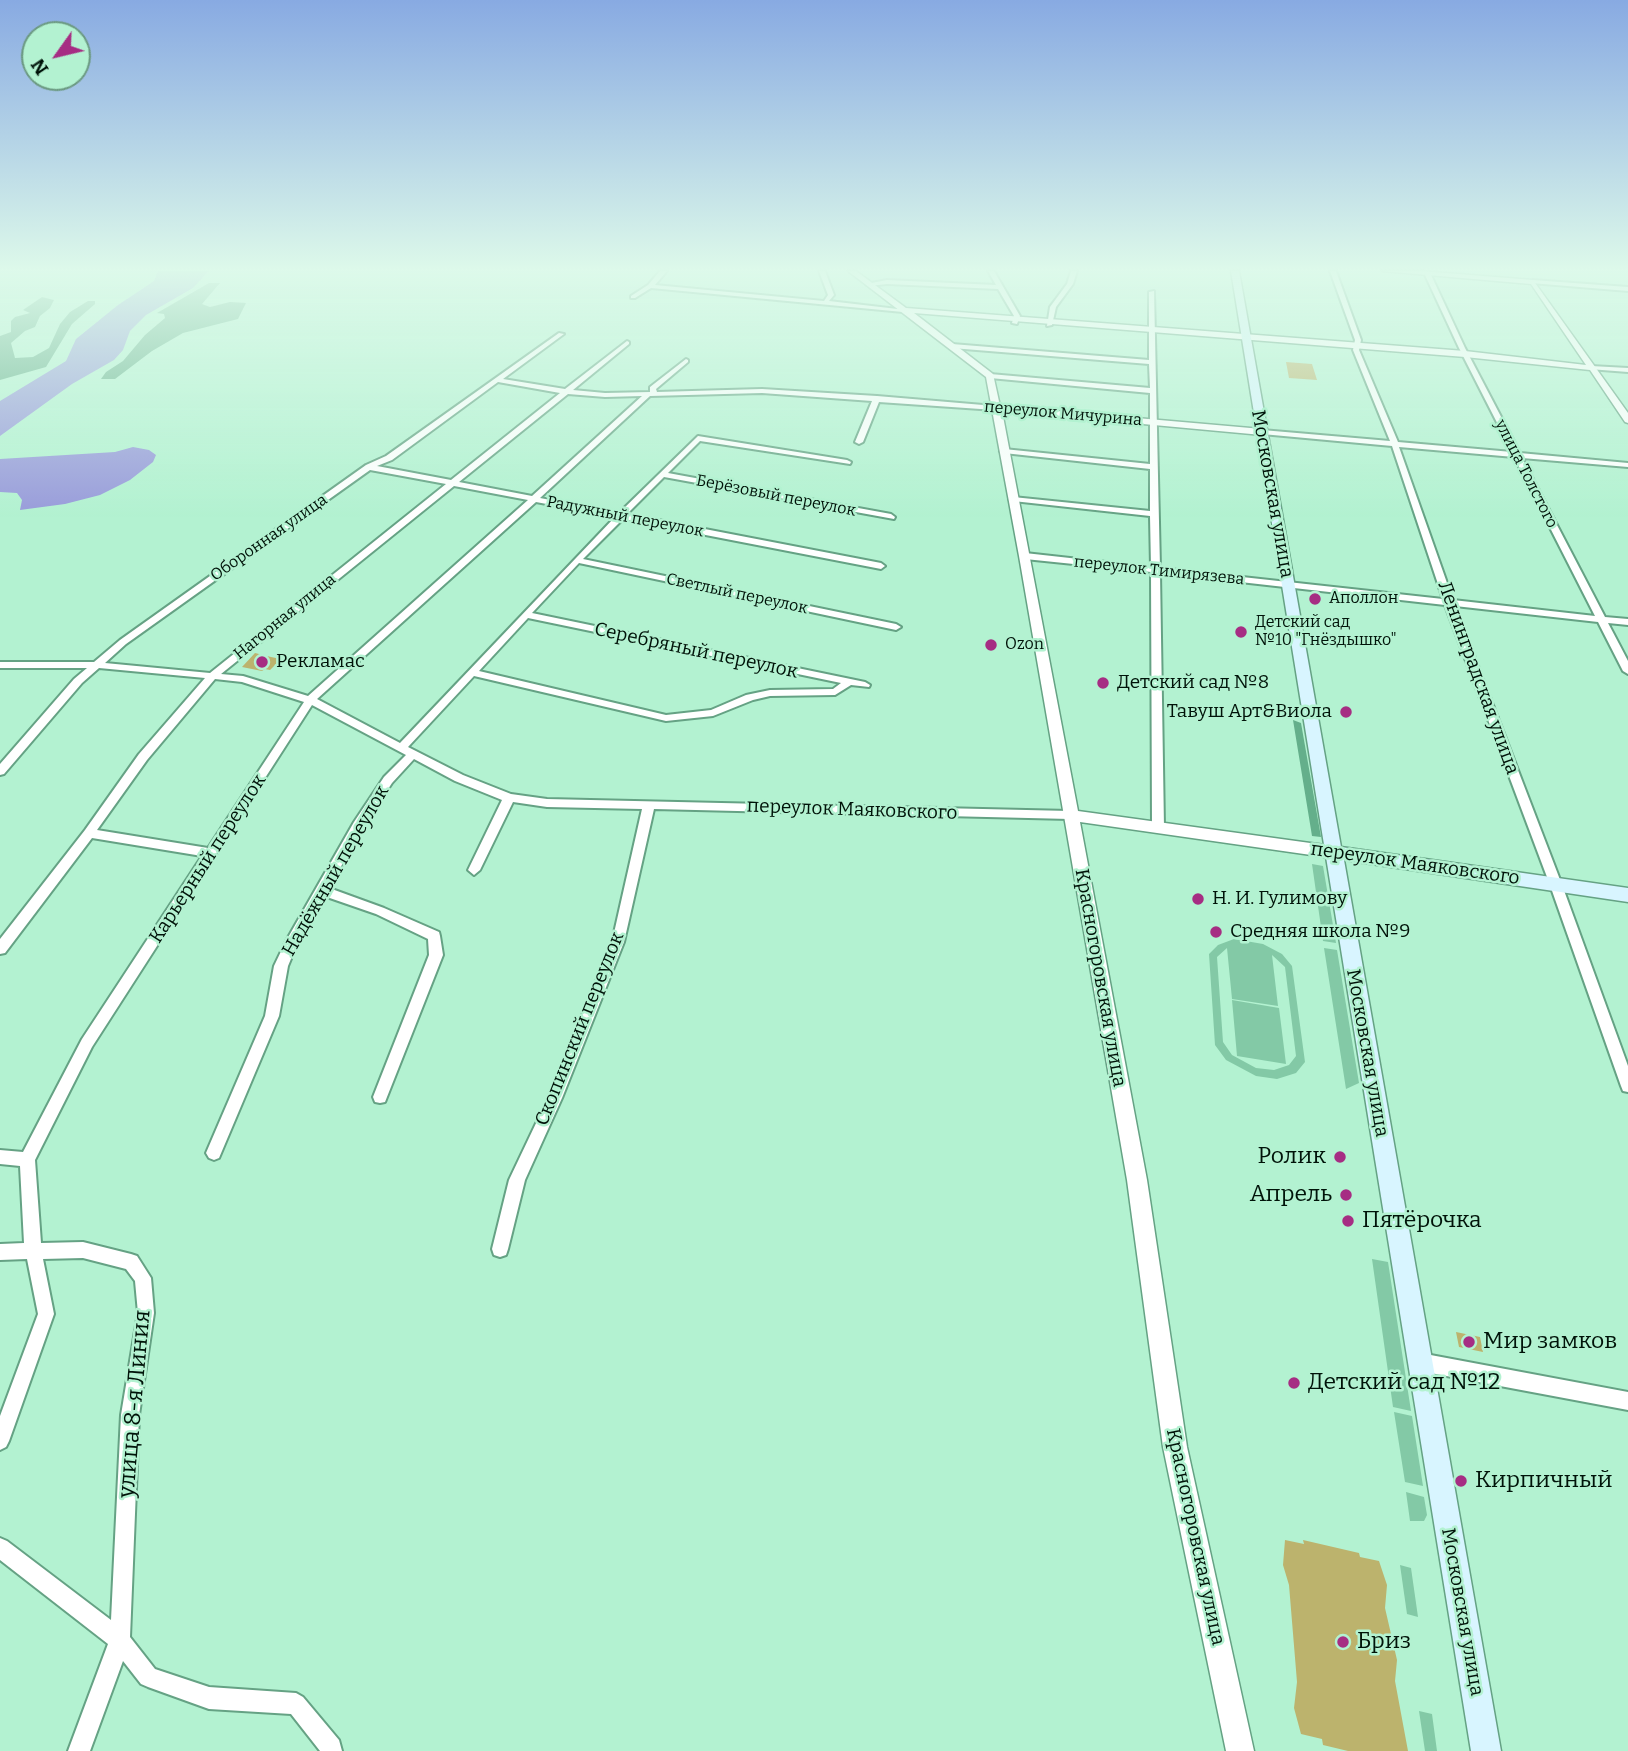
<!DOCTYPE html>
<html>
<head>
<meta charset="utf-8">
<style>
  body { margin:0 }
  #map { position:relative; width:1628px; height:1751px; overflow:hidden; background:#b3f2d1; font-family:Bitter,serif }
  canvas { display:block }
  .north { position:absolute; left:21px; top:21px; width:70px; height:70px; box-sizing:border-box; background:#b3f2d1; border:2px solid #6b9981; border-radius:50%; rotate:236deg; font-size:19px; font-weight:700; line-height:28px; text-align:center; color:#001309 }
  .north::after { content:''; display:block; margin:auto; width:24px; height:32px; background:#a62d83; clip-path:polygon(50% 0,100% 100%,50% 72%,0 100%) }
</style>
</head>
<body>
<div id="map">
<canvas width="1628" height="1751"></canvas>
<div class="north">N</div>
</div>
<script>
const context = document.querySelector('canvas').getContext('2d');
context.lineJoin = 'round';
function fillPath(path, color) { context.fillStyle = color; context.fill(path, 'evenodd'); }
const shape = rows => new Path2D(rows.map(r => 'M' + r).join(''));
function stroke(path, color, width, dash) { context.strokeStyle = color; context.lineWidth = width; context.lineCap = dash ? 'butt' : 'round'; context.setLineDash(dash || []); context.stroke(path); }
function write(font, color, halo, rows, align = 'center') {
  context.font = font + ' Bitter,serif'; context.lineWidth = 5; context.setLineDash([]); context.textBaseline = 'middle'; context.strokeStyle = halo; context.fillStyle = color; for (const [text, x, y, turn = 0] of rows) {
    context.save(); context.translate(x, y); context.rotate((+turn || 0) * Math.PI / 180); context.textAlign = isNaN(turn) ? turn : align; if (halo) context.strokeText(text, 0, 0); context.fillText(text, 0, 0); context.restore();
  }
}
const green = shape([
  [1312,864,1323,866,1336,943,1323,941],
  [1234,939,1263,944,1282,954,1292,966,1305,1062,1296,1073,1277,1079,1256,1076,1226,1060,1215,1045,1209,954,1218,945],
  [1227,948,1232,999,1278,1006,1272,955,1285,967,1296,1056,1289,1065,1274,1070,1256,1068,1232,1055,1223,1042,1217,957],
  [1324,948,1337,950,1359,1083,1346,1089],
  [1232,1000,1279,1008,1286,1064,1237,1056],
  [1372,1259,1388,1262,1411,1411,1393,1407],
  [1394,1412,1412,1416,1423,1486,1405,1482],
  [1406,1492,1424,1497,1427,1515,1424,1521,1410,1521],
  [1400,1565,1411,1568,1418,1617,1407,1614],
  [1419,1711,1432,1714,1437,1751,1425,1751]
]);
const forest = shape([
  [209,283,220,283,202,304,210,307,230,302,246,303,238,319,183,333,152,351,115,379,101,379,106,372,123,361,145,335,165,318,164,314,157,313],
  [42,297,54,300,50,308,40,316,35,327,25,331,11,343,15,358,33,357,49,348,60,324,70,312,88,301,95,301,95,304,72,324,46,367,0,380,0,336,11,332,11,321,15,317,30,313,23,310],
  [1293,720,1301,723,1321,837,1312,836]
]);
const water = shape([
  [158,271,209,271,193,288,146,315,130,331,123,350,114,360,72,384,0,436,0,401,66,361,76,339,118,305,154,281],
  [133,447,149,450,156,455,153,462,130,480,100,495,65,504,20,510,22,500,17,493,0,492,0,459,115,452]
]);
const building = shape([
  [1286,362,1312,364,1317,380,1289,378],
  [255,653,271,657,281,659,270,670,265,669,262,671,242,667],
  [1456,1332,1480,1337,1483,1352,1459,1347],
  [1285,1540,1304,1544,1303,1540,1359,1553,1360,1557,1379,1561,1387,1585,1385,1608,1397,1660,1395,1681,1408,1751,1348,1751,1323,1745,1322,1739,1301,1734,1294,1708,1297,1682,1289,1585,1283,1565]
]);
const minor = shape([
  [660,271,667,271,655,285,824,301,828,295,819,271,825,271,834,295,829,301,906,310,903,312,651,288,635,298,631,298,631,296,648,285,660,271],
  [988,271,994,271,1020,316,1017,324,1012,323,1014,316,998,289,887,284,869,286,866,284,887,280,996,285,988,271],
  [1071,271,1077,271,1073,284,1056,307,1052,325,1047,326,1050,307,1067,284,1071,271],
  [1330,271,1336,271,1361,340,1359,350,1398,442,1512,452,1459,348,1425,275,1428,273,1431,275,1465,348,1520,453,1628,463,1628,467,1522,458,1605,617,1628,619,1628,625,1608,623,1628,661,1628,674,1623,671,1598,622,1455,606,1562,885,1628,1066,1628,1092,1623,1091,1621,1086,1550,885,1445,605,1160,573,1164,828,1158,832,1154,831,1152,828,1151,572,1025,559,1021,556,1025,553,1151,567,1150,516,1013,501,1009,499,1013,497,1150,511,1150,469,1004,453,1000,451,1004,449,1150,464,1150,393,990,378,987,376,990,374,1150,388,1149,364,952,348,949,346,952,344,1149,360,1149,292,1154,291,1160,568,1443,599,1392,446,1262,434,1258,432,1262,430,1390,441,1353,350,1355,340,1330,271],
  [1399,447,1514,457,1595,616,1453,600,1399,447],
  [1533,280,1628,287,1628,291,1531,283,1533,280],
  [559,333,564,334,503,379,565,389,627,341,629,342,629,344,573,390,605,393,650,392,650,387,686,359,688,360,688,362,656,389,657,392,762,389,877,396,995,406,999,408,995,410,879,402,863,442,859,444,855,442,872,401,762,393,650,396,540,498,619,513,698,436,847,460,851,462,850,464,700,441,668,473,891,514,895,517,894,519,664,477,627,514,881,563,885,566,881,569,623,519,583,559,896,624,901,627,896,630,579,563,532,613,865,682,870,685,869,687,851,685,835,695,770,696,753,700,713,716,666,721,474,676,408,747,463,775,511,794,547,799,1070,811,1076,815,1070,819,654,809,624,942,562,1098,525,1180,508,1249,506,1255,500,1257,494,1255,492,1249,509,1180,548,1098,612,942,642,809,547,807,513,802,480,870,474,875,468,870,502,800,455,781,414,759,392,783,363,827,329,888,384,908,439,932,440,936,443,955,385,1102,380,1103,375,1102,373,1097,429,955,428,939,376,914,324,896,298,942,288,966,279,1016,219,1158,214,1160,209,1158,206,1153,265,1016,274,966,286,941,354,822,384,777,406,755,312,705,92,1047,35,1160,41,1243,83,1242,131,1254,137,1256,151,1278,154,1313,139,1415,130,1637,155,1669,209,1687,296,1693,303,1697,339,1740,342,1751,320,1751,291,1714,209,1709,148,1687,141,1684,123,1661,90,1751,68,1751,108,1644,0,1560,0,1538,7,1541,111,1620,121,1415,138,1313,135,1281,126,1269,83,1258,43,1259,54,1314,9,1441,6,1447,0,1450,0,1416,38,1314,27,1259,0,1260,0,1244,24,1243,20,1166,0,1164,0,1150,23,1152,82,1039,202,856,92,838,5,953,0,954,0,939,85,830,139,754,205,678,99,668,82,683,4,774,0,775,0,764,74,679,87,668,0,668,0,662,94,662,120,640,366,465,386,456,559,333],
  [498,382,560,393,451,480,377,466,392,460,498,382],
  [568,394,605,397,642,396,532,496,459,482,568,394],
  [370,470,446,484,210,673,105,663,126,644,370,470],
  [454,486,528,500,308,696,243,676,221,674,454,486],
  [536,502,615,517,400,743,317,699,536,502],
  [528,618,841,683,833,689,770,690,746,695,711,710,666,715,479,671,528,618],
  [215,679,242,682,304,702,208,848,97,830,147,760,215,679],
  [1591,366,1628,368,1628,372,1589,369,1589,367,1591,366],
  [1420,1353,1628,1392,1628,1410,1420,1371,1414,1368,1411,1362,1414,1356,1420,1353]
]);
const tertiary = shape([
  [848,271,856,271,906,308,1465,351,1586,365,1531,284,1382,271,1421,271,1533,280,1628,413,1628,423,1625,422,1590,370,1465,357,914,313,993,374,1000,406,1262,429,1267,432,1262,435,1002,411,1078,811,1332,846,1340,852,1332,858,1080,822,1147,1180,1187,1447,1254,1751,1226,1751,1163,1447,1127,1180,1019,556,986,377,848,271]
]);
const secondary = shape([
  [1231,271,1239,271,1341,847,1628,888,1628,902,1344,860,1501,1751,1471,1751,1231,271]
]);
const markers = [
  [1315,599,7,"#a62d83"],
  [1241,632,7,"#a62d83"],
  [991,645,7,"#a62d83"],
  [262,662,7,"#a62d83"],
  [1103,683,7,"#a62d83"],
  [1346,712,7,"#a62d83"],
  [1198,899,7,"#a62d83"],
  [1216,932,7,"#a62d83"],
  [1340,1157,7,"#a62d83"],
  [1346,1195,7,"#a62d83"],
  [1348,1221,7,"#a62d83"],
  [1469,1342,7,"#a62d83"],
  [1294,1383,7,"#a62d83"],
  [1461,1481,7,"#a62d83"],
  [1343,1642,7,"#a62d83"]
];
const farStreetnames = [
  ["переулок Мичурина",1063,414,5],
  ["улица Толстого",1526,474,63],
  ["Берёзовый переулок",776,496,11],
  ["Радужный переулок",625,517,11],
  ["Оборонная улица",269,538,-35],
  ["переулок Тимирязева",1159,571,6],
  ["Светлый переулок",737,594,12],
  ["Нагорная улица",285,617,-39]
];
const farPoinames = [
  ["Аполлон",1329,599],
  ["Детский сад",1255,623],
  ["№10 \"Гнёздышко\"",1255,641],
  ["Ozon",1005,645]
];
const streetNames = [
  ["Московская улица",1272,494,80],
  ["Серебряный переулок",696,651,12],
  ["Ленинградская улица",1478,678,70],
  ["переулок Маяковского",852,810,2],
  ["Карьерный переулок",208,859,-57],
  ["переулок Маяковского",1415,864,8],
  ["Надёжный переулок",336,871,-60],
  ["Красногоровская улица",1100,978,80],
  ["Скопинский переулок",580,1029,-68],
  ["Московская улица",1367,1053,80],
  ["Красногоровская улица",1195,1537,78],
  ["Московская улица",1462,1612,80]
];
const poiNames = [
  ["Рекламас",276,662],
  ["Детский сад №8",1117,683],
  ["Тавуш Арт&Виола",1332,712,"right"],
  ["Н. И. Гулимову",1212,899],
  ["Средняя школа №9",1230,932]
];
const nearPoinames = [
  ["Ролик",1326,1157,"right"],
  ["Апрель",1332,1195,"right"],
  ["Пятёрочка",1362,1221],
  ["Мир замков",1483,1342],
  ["Детский сад №12",1308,1383],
  ["Кирпичный",1475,1481],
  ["Бриз",1357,1642]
];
const nearStreetnames = [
  ["улица 8-я Линия",135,1404,-85]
];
fillPath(green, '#83c9a6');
fillPath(forest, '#64af8b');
fillPath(water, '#989bda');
fillPath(building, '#bcb36d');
stroke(minor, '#65a284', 4);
stroke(tertiary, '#65a284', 3);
stroke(secondary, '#65a284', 3);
fillPath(minor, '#fff');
fillPath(tertiary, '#fff');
fillPath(secondary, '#d8f5ff');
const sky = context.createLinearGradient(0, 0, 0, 517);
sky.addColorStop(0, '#88aae2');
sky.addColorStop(0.52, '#ddf9ea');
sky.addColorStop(1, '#ddf9ea00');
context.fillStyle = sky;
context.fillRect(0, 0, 1628, 517);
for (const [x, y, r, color] of markers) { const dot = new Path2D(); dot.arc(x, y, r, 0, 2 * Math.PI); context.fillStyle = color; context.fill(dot); stroke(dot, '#b3f2d1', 2.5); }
write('16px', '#001309', '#b3f2d1', farStreetnames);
write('16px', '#001309', '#b3f2d1', farPoinames, 'left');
write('19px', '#001309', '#b3f2d1', streetNames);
write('19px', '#001309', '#b3f2d1', poiNames, 'left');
write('23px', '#001309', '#b3f2d1', nearPoinames, 'left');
write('23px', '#001309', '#b3f2d1', nearStreetnames);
</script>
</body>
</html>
